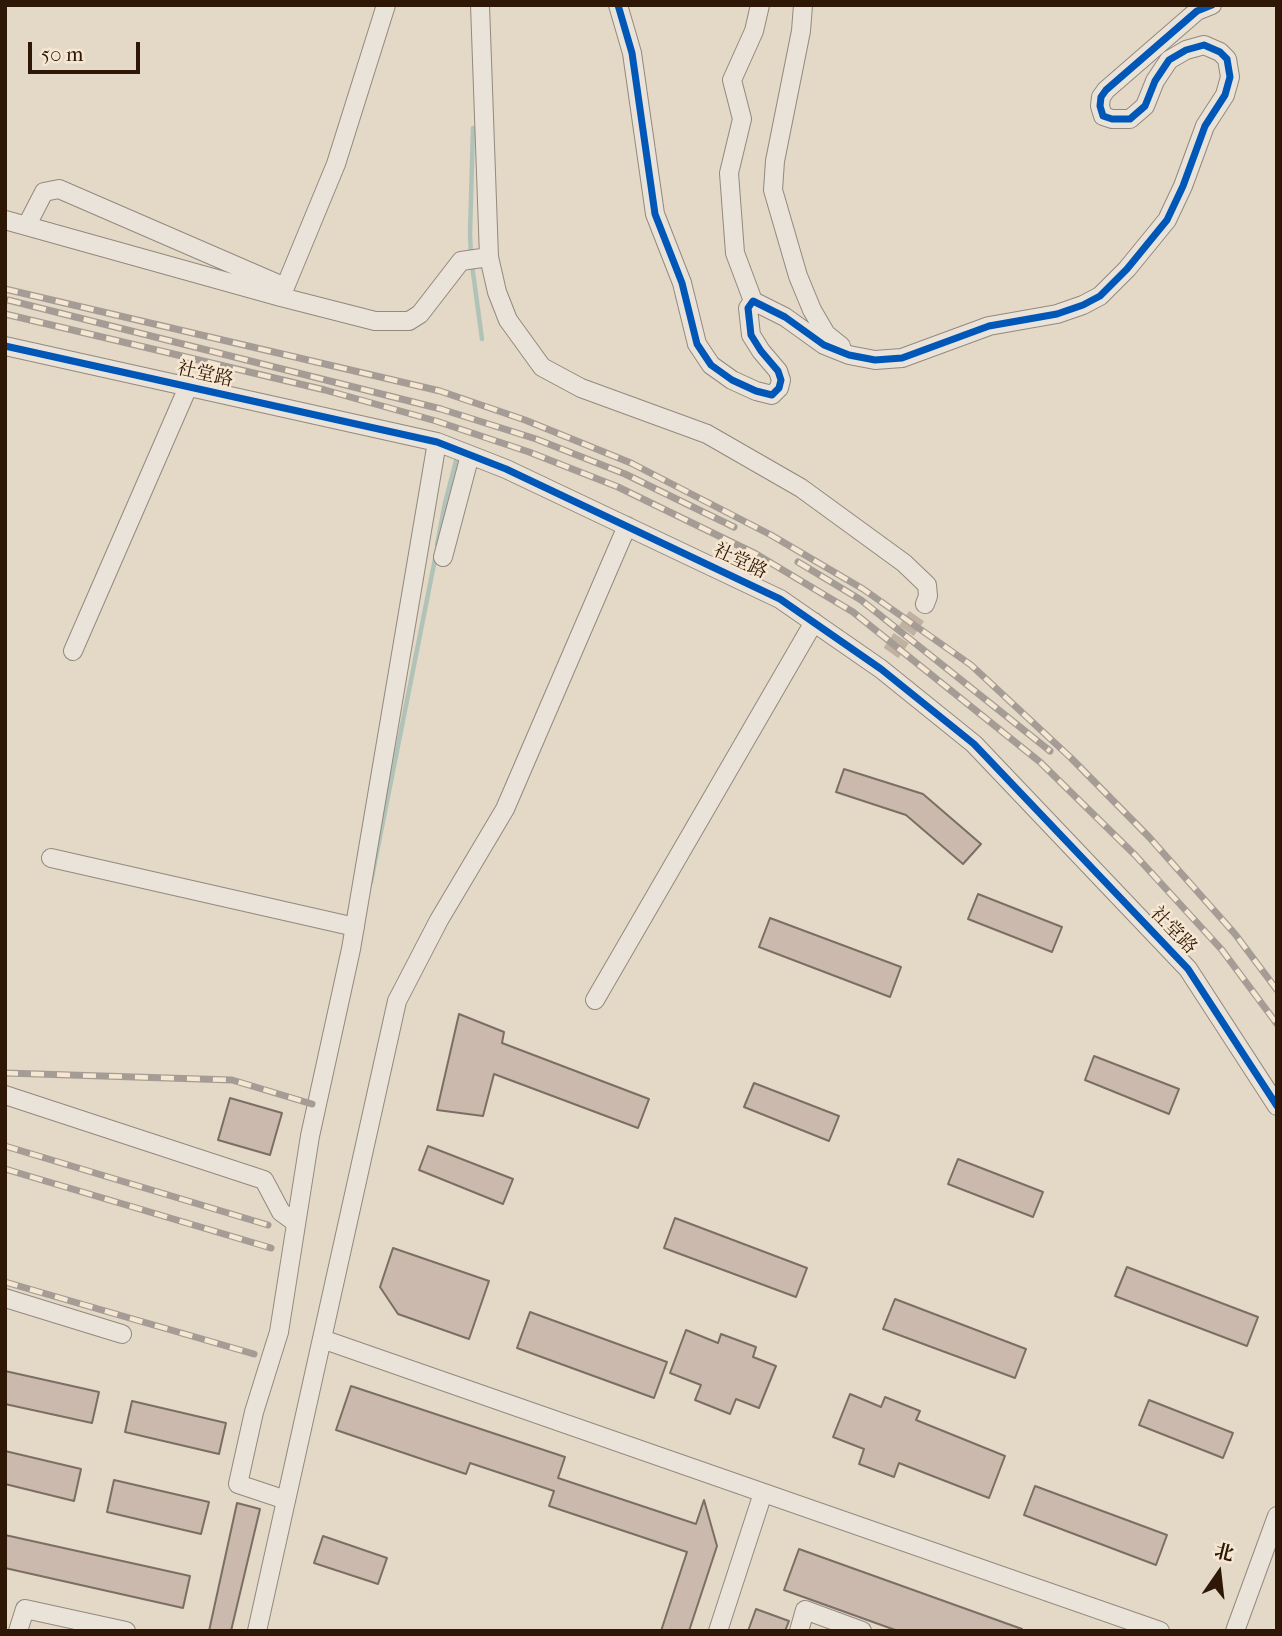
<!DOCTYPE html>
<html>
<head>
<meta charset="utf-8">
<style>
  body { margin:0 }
  #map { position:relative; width:1282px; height:1636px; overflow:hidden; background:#e4d8c6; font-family:"IM FELL French Canon","Noto Serif SC",serif }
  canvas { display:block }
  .frame { position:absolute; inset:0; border:7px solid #2f1706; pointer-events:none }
  .north { position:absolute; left:1184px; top:1538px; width:70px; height:70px; -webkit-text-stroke:5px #f6e7d2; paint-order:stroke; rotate:14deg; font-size:19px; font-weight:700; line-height:28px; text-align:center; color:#2f1706 }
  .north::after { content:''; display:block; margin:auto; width:24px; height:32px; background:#2f1706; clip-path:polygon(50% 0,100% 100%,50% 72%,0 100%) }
  .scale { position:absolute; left:28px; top:42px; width:112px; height:32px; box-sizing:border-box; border:4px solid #2f1706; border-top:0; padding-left:9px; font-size:21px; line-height:24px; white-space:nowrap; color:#2f1706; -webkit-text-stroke:5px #f6e7d2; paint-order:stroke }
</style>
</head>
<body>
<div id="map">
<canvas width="1282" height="1636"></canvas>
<div class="frame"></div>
<div class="north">北</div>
<div class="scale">50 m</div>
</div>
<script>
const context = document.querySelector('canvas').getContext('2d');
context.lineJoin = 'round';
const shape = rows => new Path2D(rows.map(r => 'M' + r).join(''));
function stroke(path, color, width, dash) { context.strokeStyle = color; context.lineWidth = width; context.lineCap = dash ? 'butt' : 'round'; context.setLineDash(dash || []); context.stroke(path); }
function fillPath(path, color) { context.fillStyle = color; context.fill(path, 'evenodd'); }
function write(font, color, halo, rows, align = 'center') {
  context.font = font + ' "IM FELL French Canon","Noto Serif SC",serif'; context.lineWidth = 5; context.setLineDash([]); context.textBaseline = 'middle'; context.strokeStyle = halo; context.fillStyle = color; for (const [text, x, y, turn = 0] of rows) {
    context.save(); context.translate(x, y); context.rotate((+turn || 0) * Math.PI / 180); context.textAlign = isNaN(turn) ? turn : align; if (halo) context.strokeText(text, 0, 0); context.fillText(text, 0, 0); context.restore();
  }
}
const stream = shape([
  [471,256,470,234,473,128],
  [472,265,482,339],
  [437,545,445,503,457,457],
  [371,882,436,554]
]);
const building = shape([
  [844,769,923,794,981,844,963,864,906,815,836,792,844,769],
  [978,894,1062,927,1052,952,968,919,978,894],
  [770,918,901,967,890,997,759,947,770,918],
  [459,1014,504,1032,502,1043,649,1099,638,1128,494,1074,483,1116,437,1110,459,1014],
  [1094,1056,1179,1089,1169,1114,1085,1080,1094,1056],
  [754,1083,839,1116,829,1141,744,1107,754,1083],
  [230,1098,282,1113,270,1155,218,1140,230,1098],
  [428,1146,513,1179,503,1204,419,1170,428,1146],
  [958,1159,1043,1192,1033,1217,948,1184,958,1159],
  [675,1218,807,1268,796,1297,664,1248,675,1218],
  [393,1248,489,1281,469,1339,398,1314,380,1287,393,1248],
  [1127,1267,1258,1317,1247,1346,1115,1296,1127,1267],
  [895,1299,1026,1349,1015,1378,883,1329,895,1299],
  [530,1312,667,1362,654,1398,517,1348,530,1312],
  [686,1330,718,1343,721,1334,756,1347,753,1357,776,1366,759,1408,736,1399,730,1414,695,1400,701,1385,670,1373,686,1330],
  [5,1371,99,1392,92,1423,5,1404,5,1371],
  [351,1386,565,1457,558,1478,696,1524,704,1500,717,1546,689,1631,661,1631,687,1552,549,1506,554,1491,470,1463,466,1474,336,1430,351,1386],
  [850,1394,881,1407,885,1397,920,1411,916,1420,1005,1456,989,1498,899,1463,894,1477,859,1464,864,1449,833,1437,850,1394],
  [1149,1400,1233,1433,1223,1458,1139,1425,1149,1400],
  [132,1401,226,1423,219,1454,125,1432,132,1401],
  [5,1451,81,1469,74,1501,5,1484,5,1451],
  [114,1480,209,1502,201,1534,107,1512,114,1480],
  [1035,1486,1167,1535,1156,1565,1024,1515,1035,1486],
  [237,1503,260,1509,231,1631,209,1631,237,1503],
  [5,1535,190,1576,183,1608,5,1568,5,1535],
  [323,1536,387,1558,378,1584,314,1563,323,1536],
  [799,1549,1022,1629,1021,1631,898,1631,784,1590,799,1549],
  [756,1609,789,1621,785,1631,748,1631,756,1609]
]);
const minorTunnel = shape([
  [891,653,925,604]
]);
const minor = shape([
  [386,5,336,164,281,297,375,321,409,321,420,314,461,261,489,257],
  [480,5,489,257,497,292,508,320,542,367,581,388,707,434,801,488,904,563,927,585,928,596,925,604],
  [618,5,632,53,655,214,682,283,697,344,711,365,732,380,756,391,772,395,779,388,781,380,778,371,761,351,751,335,748,308,753,301,785,317,824,345,849,355,875,360,902,358,989,326,1057,314,1083,305,1100,296,1127,269,1167,220,1183,186,1205,126,1225,95,1230,77,1227,59,1220,52,1204,45,1186,50,1169,60,1155,81,1145,106,1130,119,1112,119,1103,116,1100,106,1101,97,1106,90,1197,11,1212,5],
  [803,5,801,31,775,161,773,190,798,276,812,310,826,334,841,346],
  [5,220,281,297],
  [27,225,44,192,59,189,285,287],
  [753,301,735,253,729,173,742,119,732,80,754,31,760,5],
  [5,346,437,442,506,469,780,599,881,669,974,744,1188,969,1277,1106],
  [443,557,470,455],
  [73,651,188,387],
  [51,858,355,927],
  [595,1000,814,622],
  [5,1095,264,1180,281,1212,296,1223],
  [5,1298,122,1334],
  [322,1339,1160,1631],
  [286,1500,238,1484,254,1412,279,1332,310,1136,351,949,437,442],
  [18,1631,25,1609,126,1631],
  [257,1631,397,1001,439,920,505,809,627,526],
  [718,1631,763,1493],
  [799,1631,805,1610,862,1631],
  [1235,1631,1277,1516]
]);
const rail = shape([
  [5,289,440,391,525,420,631,463,771,535,863,589,971,665,1071,758,1149,837,1235,934,1277,990],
  [8,300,441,409,536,439,625,474,734,527],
  [5,314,325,390,436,421,529,452,618,487,756,554,853,612,1040,762,1135,855,1222,950,1277,1024],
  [798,562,861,600,1050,751],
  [5,1073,232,1080,312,1104],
  [5,1146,268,1225],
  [5,1169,271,1248],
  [5,1282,254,1354]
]);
const cycleway = shape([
  [618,5,632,53,655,214,682,283,697,344,711,365,732,380,756,391,772,395,779,388,781,380,778,371,761,351,751,335,748,308,753,301,785,317,824,345,849,355,875,360,902,358,989,326,1057,314,1083,305,1100,296,1127,269,1167,220,1183,186,1205,126,1225,95,1230,77,1227,59,1220,52,1204,45,1186,50,1169,60,1155,81,1145,106,1130,119,1112,119,1103,116,1100,106,1101,97,1106,90,1197,11,1212,5],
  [5,346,437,442,506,469,780,599,881,669,974,744,1188,969,1277,1106]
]);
const streetNames = [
  ["社堂路",205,375,13],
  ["社堂路",740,562,25],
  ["社堂路",1173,931,46]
];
stroke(stream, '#b1c3b8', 4.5);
fillPath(building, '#ccb9ae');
stroke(building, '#796f64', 2);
stroke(minorTunnel, '#c0b1a0', 18, [18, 9]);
stroke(minor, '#93897d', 20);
stroke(minor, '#e9e3da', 18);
stroke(rail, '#a59d95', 7);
stroke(rail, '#f6e7d2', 4.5, [13]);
stroke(cycleway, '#0057b8', 7);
write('19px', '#2f1706', '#f6e7d2', streetNames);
</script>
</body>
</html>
